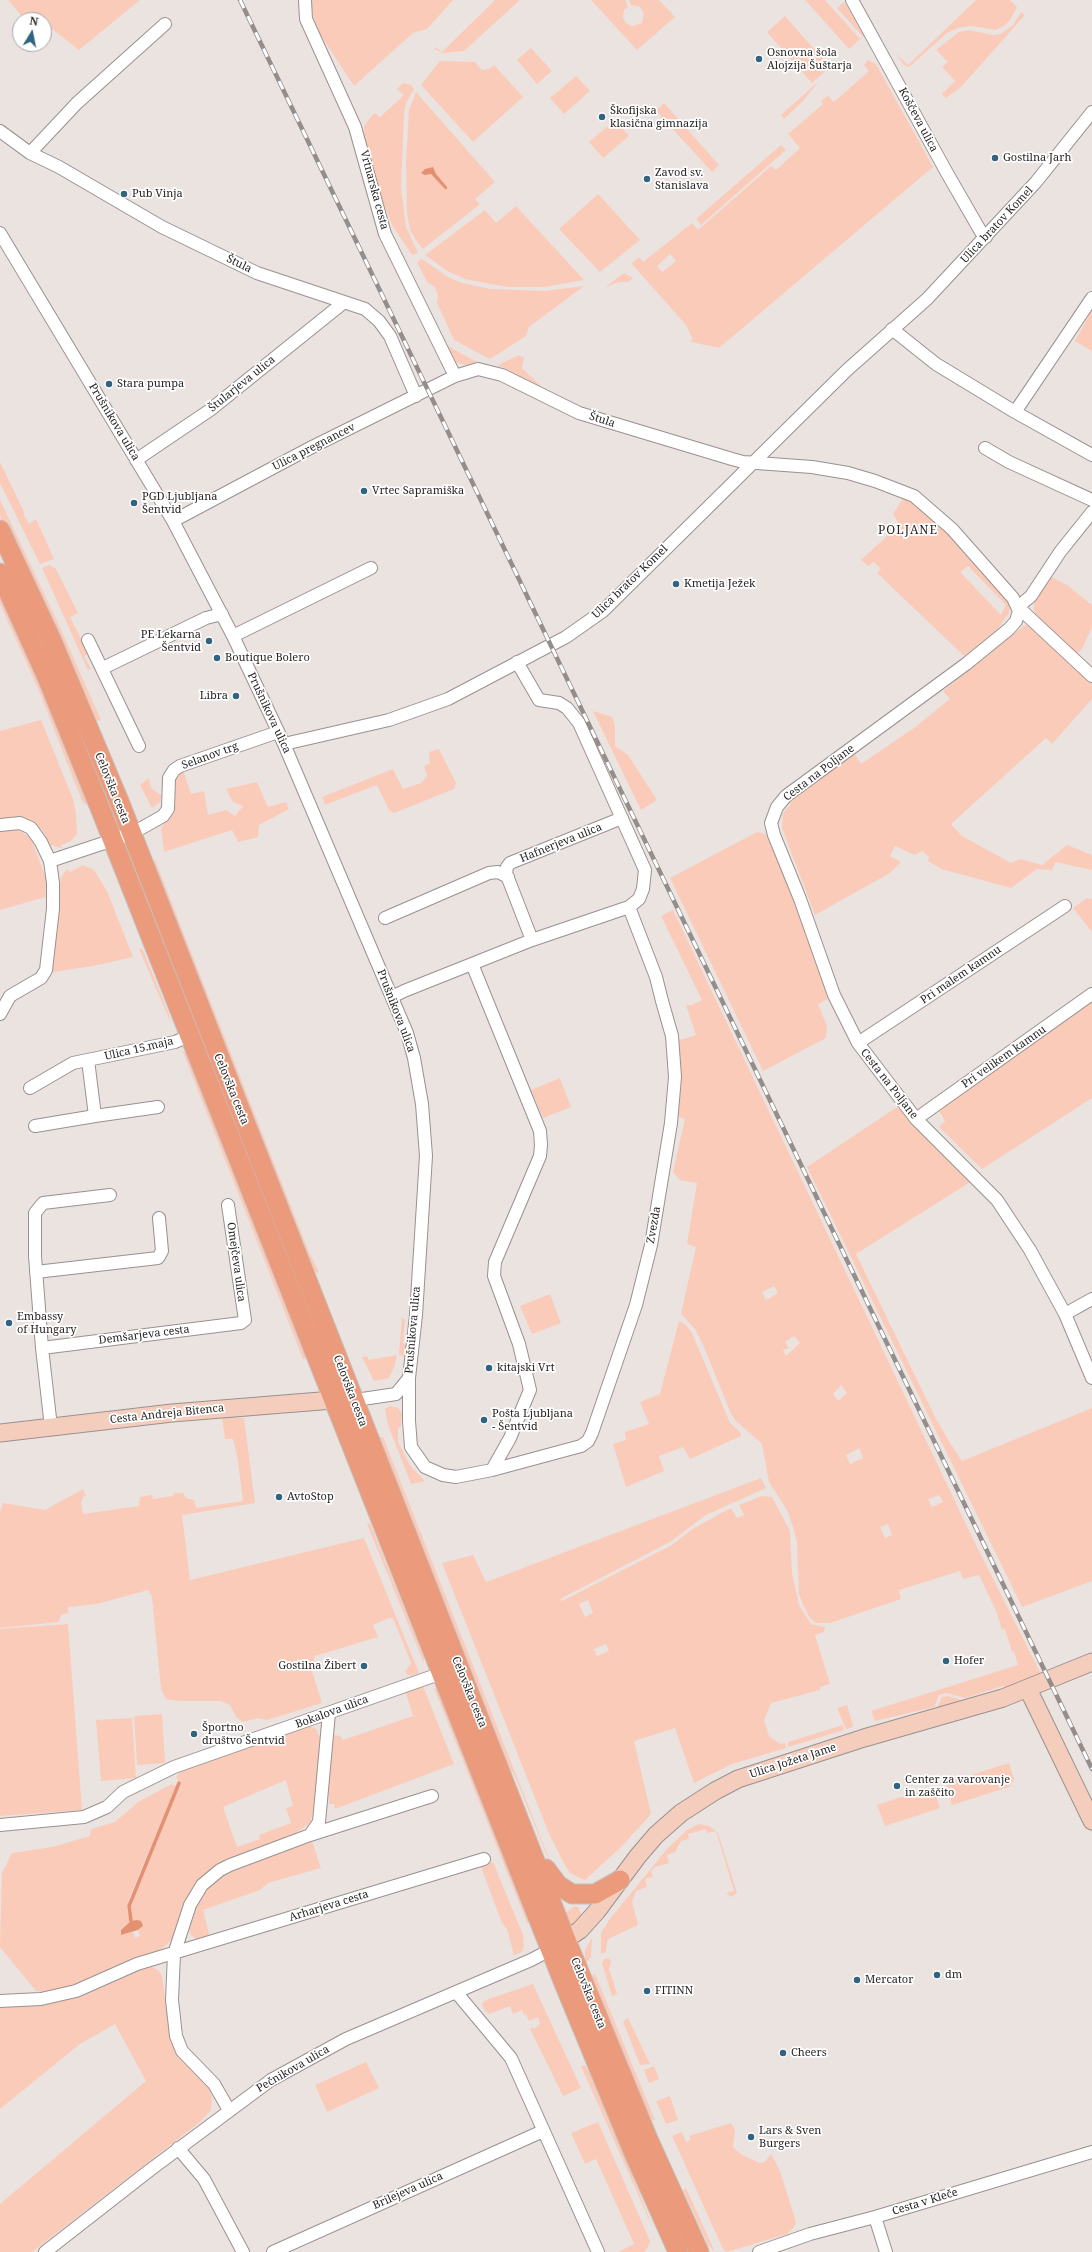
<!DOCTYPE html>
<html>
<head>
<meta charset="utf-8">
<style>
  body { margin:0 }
  #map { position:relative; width:1092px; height:2252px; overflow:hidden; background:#ebe3e0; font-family:"Noto Serif",serif }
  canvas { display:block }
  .north { position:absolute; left:12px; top:12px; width:40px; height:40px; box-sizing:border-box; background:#fff; border:1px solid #a9a8a8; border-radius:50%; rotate:10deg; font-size:11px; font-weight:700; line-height:16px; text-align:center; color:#292625 }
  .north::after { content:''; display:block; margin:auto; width:14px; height:18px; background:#306481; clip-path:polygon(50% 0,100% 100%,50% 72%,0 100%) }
</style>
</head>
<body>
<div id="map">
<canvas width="1092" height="2252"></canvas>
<div class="north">N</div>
</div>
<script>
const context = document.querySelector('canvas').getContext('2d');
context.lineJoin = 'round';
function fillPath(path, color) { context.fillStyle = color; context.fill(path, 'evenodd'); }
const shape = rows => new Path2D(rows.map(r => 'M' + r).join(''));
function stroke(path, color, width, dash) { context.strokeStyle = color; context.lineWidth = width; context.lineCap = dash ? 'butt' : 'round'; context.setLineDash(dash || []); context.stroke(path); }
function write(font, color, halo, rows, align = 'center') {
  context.font = font + ' "Noto Serif",serif'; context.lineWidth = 3.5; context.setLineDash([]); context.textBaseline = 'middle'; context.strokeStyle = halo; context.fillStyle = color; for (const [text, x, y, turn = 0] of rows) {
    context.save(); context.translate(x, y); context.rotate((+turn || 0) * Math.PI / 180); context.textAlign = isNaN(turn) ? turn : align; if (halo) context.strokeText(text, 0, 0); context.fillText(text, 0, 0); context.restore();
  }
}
const green = shape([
  [8,0,140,0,79,50,52,29,44,37,44,20,25,20],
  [310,0,453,0,427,29,413,33,354,86,316,28],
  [495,0,520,0,464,51,443,53,434,49,436,47,442,52],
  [591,0,625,0,628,7,624,10,623,17,626,23,632,26,642,23,644,13,640,7,631,5,629,0,659,0,675,17,637,50],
  [805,0,825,0,860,39,849,49],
  [976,0,1010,0,1017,7,1010,20,1004,26,996,30,971,26,958,28,947,33,909,67,905,66,895,53,908,65],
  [844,2,856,18,865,36,863,37,837,8],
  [1021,12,1025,15,961,87,946,98,942,94,955,81,942,67,948,62,936,50,959,32,969,30,993,35,1001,34,1013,25],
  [785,16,830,67,812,83,767,32],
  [531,48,552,71,537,84,517,60],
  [868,60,876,64,933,167,719,348,691,342,692,338,686,325,632,264,633,262,639,257,643,262,692,223,698,230,771,166,776,170,800,148,788,134,823,104,821,101,826,97,828,96,834,102,869,71,864,65],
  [670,254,676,261,662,272,657,266],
  [440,61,475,62,482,70,489,69,494,65,523,97,473,142,421,85],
  [576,76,590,91,564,114,550,98],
  [819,81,803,101,784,119,781,115],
  [403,83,411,85,414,89,406,103,404,114,401,187,406,227,418,253,412,255,392,225,379,191,364,133,364,126,374,113,380,117,404,95,397,89],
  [416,92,495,182,475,199,480,204,423,249,417,242,410,230,407,213,406,163,409,110],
  [664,103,719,165,712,172,656,111],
  [615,120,629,136,603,158,589,142],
  [781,145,786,150,701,225,696,219],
  [598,194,640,240,600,272,559,229],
  [516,206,584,280,544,287,509,287,490,284,465,279,447,271,425,255,485,210,496,223],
  [422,259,448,277,462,283,490,289,545,291,584,286,529,327,526,336,490,359,454,340,437,303,438,297,435,287,427,282,417,262],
  [624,273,633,278,628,282,619,282,605,287],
  [1092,310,1092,351,1075,341],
  [448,346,477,362,466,365,454,362],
  [519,355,524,358,522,368,543,388,498,365],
  [0,462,24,512,24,515,29,524,36,519,54,559,40,564,0,483],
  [904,497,910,499,946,529,997,587,1010,606,1009,613,998,629,964,656,877,573,881,569,874,562,868,566,861,560,885,538,898,522,893,514],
  [968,566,1006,605,1001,615,960,572],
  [0,500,59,625,101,720,97,721,91,711,0,516],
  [49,565,56,569,78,613,70,617,89,654,84,656,91,669,88,670,42,568],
  [1050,576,1067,585,1092,605,1092,627,1083,647,1075,657,1034,612,1034,599],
  [0,587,91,803,86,805,82,801,39,691,0,604],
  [1025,625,1034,628,1058,653,1092,682,1092,699,1052,744,1046,738,951,824,962,836,1011,863,1020,859,1042,865,1067,845,1092,855,1092,870,1056,862,1052,870,1037,869,1011,888,941,869,928,861,929,857,922,851,915,855,895,846,890,856,901,862,890,873,815,915,782,828,783,813,791,804,789,801,854,753,861,764,914,728,950,699,943,691],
  [593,711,612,717,615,725,615,746,628,755,657,800,641,810],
  [41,720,73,799,76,814,77,834,71,841,61,845,62,848,50,845,42,830,32,821,20,817,0,818,0,731],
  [439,749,456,783,454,789,394,813,389,810,377,785,325,805,322,797,393,769,403,789,421,783,427,776,424,766,430,763,429,752],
  [183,770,191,794,204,791,208,815,226,810,235,816,243,806,233,802,226,789,257,782,268,807,286,802,289,809,259,825,258,837,238,842,232,830,164,852,161,827,172,816,173,781,175,776],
  [149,778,151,788,162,796,160,802,152,808,140,785],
  [17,829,31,838,48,884,49,896,0,910,0,831],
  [757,832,766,834,800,914,829,998,818,1004,827,1026,826,1038,763,1071,670,878],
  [155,860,309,1252,319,1272,316,1273,311,1266,148,863],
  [83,865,94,870,107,891,133,957,93,966,47,973,61,877,67,869,70,872],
  [1087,898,1092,899,1092,932,1073,908],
  [673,910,975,1543,1042,1676,1005,1689,1003,1686,965,1698,946,1693,939,1695,934,1707,875,1721,871,1711,1018,1665,1014,1651,1012,1652,1005,1629,1002,1630,997,1613,979,1575,963,1579,960,1571,899,1590,901,1599,830,1623,816,1623,810,1618,803,1605,799,1594,797,1542,794,1530,787,1510,769,1482,762,1444,736,1421,731,1414,704,1347,695,1329,681,1314,696,1247,687,1244,697,1183,680,1180,673,1172,685,1119,677,1116,676,1041,696,1035,686,1005,692,1005,702,1000,661,916],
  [774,1286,778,1293,766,1300,762,1292],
  [794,1336,800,1343,786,1356,783,1350,789,1348,785,1342],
  [841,1385,847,1393,838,1401,833,1394],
  [859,1448,863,1458,850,1464,846,1455],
  [939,1495,943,1502,932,1507,928,1499],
  [888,1524,892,1535,885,1538,880,1527],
  [142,948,169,1014,171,1023,139,949],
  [1092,997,1092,1098,982,1169,939,1127,945,1121,937,1107],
  [182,1050,193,1059,310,1358,303,1359],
  [560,1078,571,1107,543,1118,531,1090],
  [897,1107,972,1181,856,1254,935,1417,950,1443,962,1461,1092,1408,1092,1581,1022,1607,807,1167],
  [550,1294,561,1323,532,1334,520,1306],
  [402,1318,405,1319,403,1344,407,1345,406,1357,399,1355],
  [679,1321,686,1325,692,1333,730,1423,741,1433,741,1436,690,1459,683,1447,659,1456,664,1471,626,1487,613,1444,626,1440,625,1432,649,1424,640,1402,660,1394],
  [397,1355,395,1365,389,1378,374,1381,362,1357,367,1356,369,1360],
  [390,1406,398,1408,402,1413,401,1426,398,1428,398,1442,411,1467,425,1481,411,1484,388,1425,385,1409],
  [222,1417,244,1418,255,1503,182,1515,190,1580,364,1538,419,1673,410,1676,405,1672,411,1663,393,1618,389,1618,373,1625,378,1637,315,1656,312,1671,322,1703,267,1720,258,1718,243,1722,236,1717,230,1705,220,1701,178,1701,166,1699,161,1689,152,1597,148,1590,97,1604,68,1607,68,1613,61,1615,59,1622,0,1628,0,1512,3,1503,45,1510,83,1489,86,1496,83,1497,81,1503,83,1514,139,1506,140,1497,152,1495,153,1499,173,1496,175,1493,183,1493,186,1498,194,1500,196,1508,243,1501,237,1455,233,1439,225,1439],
  [383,1437,550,1861,552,1868,514,1774,503,1761,376,1438],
  [761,1478,766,1488,706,1515,670,1542,560,1599,562,1601,566,1599,672,1545,691,1530,725,1511,731,1508,737,1518,744,1515,739,1505,762,1496,772,1497,790,1531,792,1573,799,1605,811,1624,825,1627,824,1632,815,1635,830,1684,820,1687,820,1690,771,1703,764,1720,769,1736,780,1744,785,1743,786,1748,732,1764,694,1783,675,1728,634,1741,651,1814,621,1847,585,1880,578,1877,570,1873,565,1865,550,1836,442,1563,473,1555,486,1582],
  [588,1600,593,1613,585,1617,579,1604],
  [606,1644,609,1651,597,1656,594,1649],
  [370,1523,424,1657,424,1663,367,1524],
  [68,1624,82,1810,0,1816,0,1629],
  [423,1686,454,1764,335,1809,334,1804,329,1804,328,1776,330,1738,335,1735,340,1736,343,1740,413,1716,406,1693,407,1691],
  [434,1688,443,1692,533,1920,527,1923],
  [948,1696,964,1701,936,1710,942,1697],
  [847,1705,853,1725,853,1727,846,1729,837,1708],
  [162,1714,165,1763,137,1765,134,1716],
  [132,1718,136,1778,101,1781,96,1720],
  [307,1725,316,1729,320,1737,318,1786,316,1803,310,1823,292,1836,223,1863,208,1872,197,1882,187,1900,172,1939,163,1948,151,1955,72,1987,47,1993,36,1991,0,1947,2,1873,12,1853,52,1847,90,1836,91,1829,115,1822,138,1802,172,1784,176,1786,129,1899,127,1907,130,1922,121,1930,122,1935,133,1932,135,1938,140,1936,138,1930,143,1926,137,1920,132,1921,130,1906,180,1783,176,1777,180,1771],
  [286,1780,293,1806,286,1808,291,1823,259,1835,260,1839,237,1847,223,1807],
  [843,1725,844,1730,788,1747,788,1742],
  [1009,1763,1014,1779,1009,1787,952,1805,946,1783],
  [933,1787,940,1808,885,1826,877,1805],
  [699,1824,708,1826,712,1828,718,1833,737,1893,731,1897,726,1893,734,1891,716,1831,707,1833,706,1829,688,1834,689,1839,681,1841,675,1852,667,1855,669,1863,655,1867,651,1871,653,1877,645,1879,647,1887,636,1891,632,1902,638,1925,610,1938,607,1942,606,1952,601,1954,601,1933,609,1920,667,1849,687,1830],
  [312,1841,321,1868,268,1883,260,1890,203,1910,210,1938,199,1941,191,1935,188,1927,191,1912,207,1887,229,1871],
  [493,1862,523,1935,524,1947,522,1952,514,1955,507,1929,502,1923,481,1867,480,1864],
  [575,1906,578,1907,583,1917,571,1928,565,1913],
  [592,1938,591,1957,585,1965,585,1950],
  [609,1958,611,1962,609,1969,617,1994,612,1996,602,1963,604,1959],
  [144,1967,152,1967,158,1970,162,1976,170,2035,176,2051,186,2065,209,2088,212,2098,211,2110,200,2122,32,2252,0,2252,0,2204,146,2081,115,2024,80,2044,0,2109,0,2004,29,2003],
  [595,1974,655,2120,653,2121,641,2104,589,1977],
  [533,1984,581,2088,563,2096,530,2029,533,2027,534,2029,540,2024,538,2017,529,2021,526,2014,524,2015,522,2010,513,2014,510,2006,489,2014,485,2011,482,2004,486,2000],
  [628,2018,650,2064,640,2065,623,2021],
  [366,2062,379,2088,327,2112,315,2085],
  [585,2065,600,2088,626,2151,634,2179,655,2233,581,2066],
  [654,2066,659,2079,649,2083,644,2070],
  [670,2096,678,2120,666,2124,656,2101],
  [598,2122,650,2241,648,2247,644,2252,618,2252,634,2244,596,2159,585,2164,571,2133],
  [731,2123,735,2130,733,2147,742,2155,760,2163,765,2162,771,2154,780,2171,796,2222,794,2227,787,2234,727,2252,723,2249,672,2136,682,2132,686,2142,691,2140,689,2136],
  [686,2188,715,2252,708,2245,683,2190]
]);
const water = shape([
  [433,167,436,174,447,187,447,189,445,189,431,174,425,175,421,173,425,169],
  [137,1920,141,1921,143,1926,138,1930,121,1935,121,1930,131,1921]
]);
const stream = shape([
  [131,1921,129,1906,179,1783]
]);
const street = shape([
  [305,0,306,19,355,127,385,234,455,376],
  [852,0,947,173,981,232,986,237],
  [0,131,30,153,59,167,162,227,257,273,365,309,379,321,390,336,416,396],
  [30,153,77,103,165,24],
  [0,233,173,521,233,636,284,744,407,1033,414,1058,422,1104,426,1156,416,1315,409,1378,396,1394,349,1401],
  [892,329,936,364,1015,412,1092,455],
  [1015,412,1092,298],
  [985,448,1009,462,1092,500],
  [136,460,210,410,343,303],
  [173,521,312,447,455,376,478,369,502,375,579,413,732,459,743,462,812,467,848,473,875,481,914,496,952,529,1013,598,1019,611,1016,621,1009,629,966,664,786,796,777,807,771,823,774,835,800,899,834,995,858,1043,916,1119,997,1200,1030,1250,1065,1314,1092,1378],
  [1018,607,1031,596,1060,552,1092,512],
  [1018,607,1092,676],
  [233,636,371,568],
  [88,640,139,746],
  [103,668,206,618,222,614],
  [284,744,389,720,448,699,566,637,603,611,847,370,927,299,1036,182,1092,112],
  [0,825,20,823,31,828,41,842,50,861,53,883,53,909,46,970,41,978,10,996,0,1014],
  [50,861,131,834,163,816,168,809,169,778,174,770,180,766,278,732],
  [385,918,489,873,498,872,508,877],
  [532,940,506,873,507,867,510,863,622,818],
  [472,964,540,1131,541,1145,540,1156,495,1262,494,1276,519,1344,530,1390,510,1438,492,1470],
  [392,997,404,991,532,940,629,907,639,899,643,889,645,870,579,723,567,708,559,703,539,700,517,662],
  [858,1043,1065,906],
  [88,1060,95,1116,158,1107],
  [30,1088,73,1063,175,1042,189,1036],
  [916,1119,1092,994],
  [35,1126,95,1116],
  [36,1272,158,1258,162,1251,159,1218],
  [1065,1314,1092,1299],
  [42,1348,241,1323,245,1320,228,1205],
  [409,1379,409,1421,411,1447,425,1467,443,1475,456,1477,492,1470,581,1446,588,1441,592,1433,636,1305,651,1245,671,1123,675,1077,672,1036,662,1001,656,977,629,907],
  [51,1427,42,1348,35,1256,35,1213,43,1203,110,1195],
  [0,1825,84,1817,107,1807,123,1792,174,1767,442,1673],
  [310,1835,432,1796],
  [456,1992,511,2058,598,2252],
  [0,2001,41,1999,76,1991,137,1964,484,1859],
  [229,2110,214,2084,182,2051,176,2036,172,2000,174,1954,190,1905,202,1885,220,1870,230,1865,310,1835,319,1822,329,1713],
  [178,2148,204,2179,243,2252],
  [875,2217,886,2252],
  [45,2252,150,2170,271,2080,346,2039,531,1960,550,1950],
  [273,2252,543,2131],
  [759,2252,810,2234,875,2217,1092,2152]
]);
const secondary = shape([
  [0,1433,172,1413,333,1400],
  [1028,1689,1092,1821],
  [554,1947,580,1930,597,1911,638,1856,656,1835,681,1813,715,1791,738,1779,864,1738,1003,1698,1092,1662]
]);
const primary = shape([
  [0,530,51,639,119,801,566,1940,648,2139,699,2252],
  [0,573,47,677,100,808,563,1981,633,2151,678,2252],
  [546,1869,558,1885,572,1894,595,1894,620,1880]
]);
const rail = shape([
  [240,0,1092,1769]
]);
const markers = [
  [759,59,4,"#306481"],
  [602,117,4,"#306481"],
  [995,158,4,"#306481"],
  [647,179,4,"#306481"],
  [124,194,4,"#306481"],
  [109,384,4,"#306481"],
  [364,491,4,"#306481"],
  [134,503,4,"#306481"],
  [676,584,4,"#306481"],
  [209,641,4,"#306481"],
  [217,658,4,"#306481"],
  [236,696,4,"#306481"],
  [9,1323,4,"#306481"],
  [489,1368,4,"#306481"],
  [484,1420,4,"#306481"],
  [279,1497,4,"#306481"],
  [946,1661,4,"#306481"],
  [364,1666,4,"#306481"],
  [194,1734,4,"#306481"],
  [897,1786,4,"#306481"],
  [937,1975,4,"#306481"],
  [857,1980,4,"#306481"],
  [647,1991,4,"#306481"],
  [783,2053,4,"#306481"],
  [751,2137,4,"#306481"]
];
const poiNames = [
  ["Osnovna šola",767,53],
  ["Alojzija Šuštarja",767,66],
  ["Škofijska",610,111],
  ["klasična gimnazija",610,124],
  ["Gostilna Jarh",1003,158],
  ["Zavod sv.",655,173],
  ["Stanislava",655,186],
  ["Pub Vinja",132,194],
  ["Stara pumpa",117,384],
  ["Vrtec Sapramiška",372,491],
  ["PGD Ljubljana",142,497],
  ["Šentvid",142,510],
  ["Kmetija Ježek",684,584],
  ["PE Lekarna",201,635,"right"],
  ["Šentvid",201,648,"right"],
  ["Boutique Bolero",225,658],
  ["Libra",228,696,"right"],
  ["Embassy",17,1317],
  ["of Hungary",17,1330],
  ["kitajski Vrt",497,1368],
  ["Pošta Ljubljana",492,1414],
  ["- Šentvid",492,1427],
  ["AvtoStop",287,1497],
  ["Hofer",954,1661],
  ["Gostilna Žibert",356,1666,"right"],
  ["Športno",202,1728],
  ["društvo Šentvid",202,1741],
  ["Center za varovanje",905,1780],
  ["in zaščito",905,1793],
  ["dm",945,1975],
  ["Mercator",865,1980],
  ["FITINN",655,1991],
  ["Cheers",791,2053],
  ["Lars & Sven",759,2131],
  ["Burgers",759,2144]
];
const streetNames = [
  ["Koščeva ulica",918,120,62],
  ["Vrtnarska cesta",374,190,75],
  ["Ulica bratov Komel",997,225,-47],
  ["Štula",239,264,26],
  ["Štularjeva ulica",242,384,-39],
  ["Štula",602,420,18],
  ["Prušnikova ulica",114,422,59],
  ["Ulica pregnancev",314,447,-27],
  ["Ulica bratov Komel",630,582,-44],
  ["Prušnikova ulica",269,713,65],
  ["Selanov trg",210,756,-20],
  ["Cesta na Poljane",819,773,-37],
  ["Celovška cesta",112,788,68],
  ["Hafnerjeva ulica",561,843,-22],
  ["Pri malem kamnu",961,975,-34],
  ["Prušnikova ulica",396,1011,69],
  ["Ulica 15.maja",139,1049,-13],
  ["Pri velikem kamnu",1004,1057,-35],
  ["Cesta na Poljane",889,1084,52],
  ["Celovška cesta",231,1089,68],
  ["Zvezda",654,1225,-80],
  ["Omejčeva ulica",236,1262,82],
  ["Prušnikova ulica",413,1330,-85],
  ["Demšarjeva cesta",144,1335,-7],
  ["Celovška cesta",350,1391,69],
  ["Cesta Andreja Bitenca",167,1414,-6],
  ["Celovška cesta",469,1692,68],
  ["Bokalova ulica",332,1712,-20],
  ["Ulica Jožeta Jame",793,1761,-18],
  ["Arharjeva cesta",329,1906,-17],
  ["Celovška cesta",588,1993,68],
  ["Pečnikova ulica",293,2069,-30],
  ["Brilejeva ulica",408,2191,-24],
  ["Cesta v Kleče",925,2202,-17]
];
const neighbourhoodNames = [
  ["POLJANE",908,531]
];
fillPath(green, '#fbcbba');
fillPath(water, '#e49072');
stroke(stream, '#e49072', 3.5);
stroke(street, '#99918f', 14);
stroke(secondary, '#99918f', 19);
stroke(primary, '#c3c2c2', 21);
stroke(street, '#fff', 12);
stroke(secondary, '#f5cdbd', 17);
stroke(primary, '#eb9b7b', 19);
stroke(rail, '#938d8b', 4.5);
stroke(rail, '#fff', 3, [9]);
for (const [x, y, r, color] of markers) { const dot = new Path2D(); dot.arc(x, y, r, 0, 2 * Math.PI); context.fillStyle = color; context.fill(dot); stroke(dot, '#fff', 1.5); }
write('11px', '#292625', '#fff', poiNames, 'left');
write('11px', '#292625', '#fff', streetNames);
context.letterSpacing = '1px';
write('12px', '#292625', '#fff', neighbourhoodNames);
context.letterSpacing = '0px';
</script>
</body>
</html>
